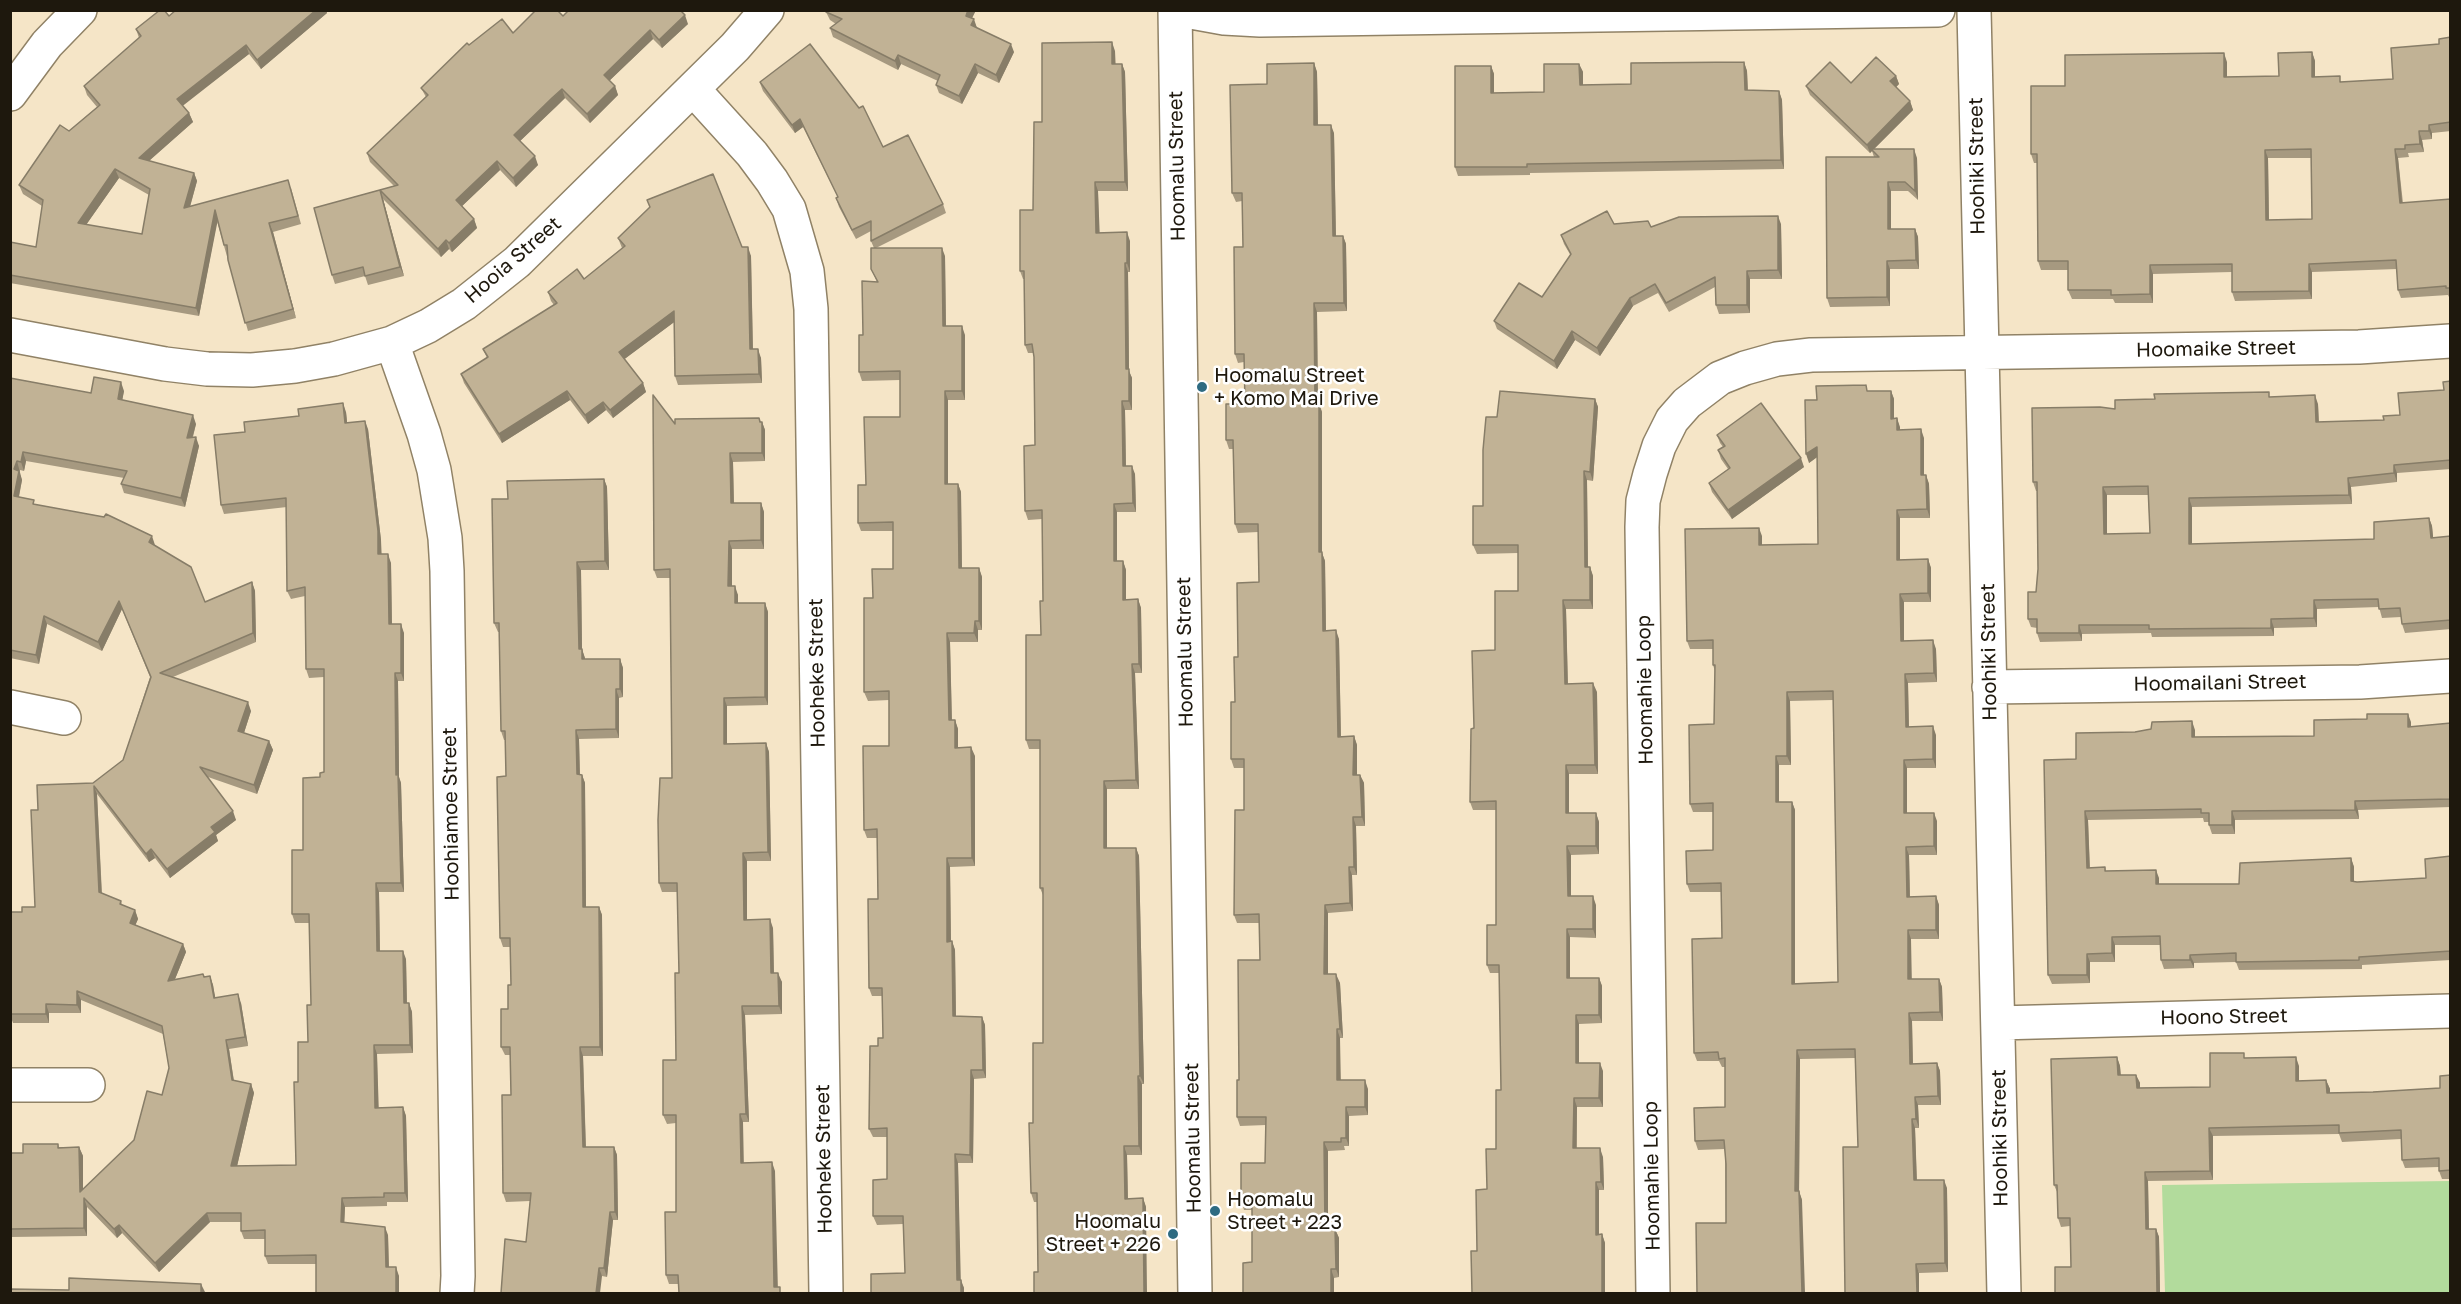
<!DOCTYPE html>
<html>
<head>
<meta charset="utf-8">
<style>
  body { margin:0 }
  #map { position:relative; width:2461px; height:1304px; overflow:hidden; background:#f5e5c7; font-family:"Golos Text",sans-serif }
  canvas { display:block }
  .frame { position:absolute; inset:0; border:12px solid #1e180d; pointer-events:none }
</style>
</head>
<body>
<div id="map">
<canvas width="2461" height="1304"></canvas>
<div class="frame"></div>
</div>
<script>
const context = document.querySelector('canvas').getContext('2d');
context.lineJoin = 'round';
function fillPath(path, color) { context.fillStyle = color; context.fill(path, 'evenodd'); }
const shape = rows => new Path2D(rows.map(r => 'M' + r).join(''));
function stroke(path, color, width, dash) { context.strokeStyle = color; context.lineWidth = width; context.lineCap = dash ? 'butt' : 'round'; context.setLineDash(dash || []); context.stroke(path); }
function write(font, color, halo, rows, align = 'center') {
  context.font = font + ' "Golos Text",sans-serif'; context.lineWidth = 5; context.setLineDash([]); context.textBaseline = 'middle'; context.strokeStyle = halo; context.fillStyle = color; for (const [text, x, y, turn = 0] of rows) {
    context.save(); context.translate(x, y); context.rotate((+turn || 0) * Math.PI / 180); context.textAlign = isNaN(turn) ? turn : align; if (halo) context.strokeText(text, 0, 0); context.fillText(text, 0, 0); context.restore();
  }
}
const green = shape([
  [2450,1181,2450,1293,2165,1293,2162,1185]
]);
const minor = shape([
  [1175,10,1195,1294],
  [1180,10,1224,18,1260,20,1938,10],
  [1974,10,2004,1294],
  [693,89,752,154,772,181,789,209,807,271,811,309,826,1294],
  [10,94,47,44,80,10],
  [10,335,165,364,207,369,252,370,295,366,334,359,392,343,428,326,464,304,517,262,735,47,767,10],
  [392,343,424,434,434,470,445,538,447,571,458,1276,457,1294],
  [1989,687,2360,682,2450,676],
  [10,707,64,718],
  [1998,1023,2450,1011],
  [10,1085,88,1085],
  [1653,1294,1642,527,1643,501,1650,474,1659,446,1672,420,1687,403,1720,378,1745,368,1777,359,1811,355,2359,347,2450,341]
]);
const wall = shape([
  [176,10,326,10,327,13,261,69,249,54,182,105,189,113,193,122,149,161,194,173,197,181,190,207,291,188,301,224,273,232,296,318,248,331,217,221,199,316,10,283,10,242,36,247,42,206,23,194,19,185,69,131,97,107,87,95,84,86,139,38,136,29,169,16],
  [119,178,149,195,142,234,86,225],
  [976,10,972,18,977,28,1014,52,999,83,978,73,962,104,939,93,936,85,938,81,901,64,898,70,833,37,830,28,836,24,830,20,826,12],
  [563,16,688,24,662,48,653,39,609,81,615,86,618,95,590,123,565,98,556,107,520,141,538,165,516,187,500,170,462,206,474,219,477,228,452,252,449,249,441,257,383,199,404,276,368,285,365,276,335,284,332,275,314,208,394,186,370,162,367,153,426,97,421,88,469,45,513,33],
  [2451,37,2451,131,2432,133,2432,139,2422,140,2424,152,2408,153,2409,157,2398,158,2403,203,2451,199,2451,297,2449,297,2448,295,2401,298,2398,290,2397,269,2312,272,2312,299,2235,301,2232,292,2232,272,2153,274,2153,303,2115,303,2113,299,2072,299,2068,290,2068,270,2041,270,2038,261,2037,163,2034,163,2031,154,2065,86,2227,62,2227,77,2279,76,2312,52,2315,61,2315,77,2342,82,2393,79],
  [2268,158,2311,158,2312,219,2269,220],
  [1115,51,1115,64,1122,64,1125,72,1128,191,1098,191,1099,233,1130,241,1130,272,1128,272,1129,371,1132,378,1132,410,1125,410,1126,466,1135,474,1136,512,1117,512,1117,561,1123,561,1126,570,1126,600,1138,599,1141,608,1142,673,1135,673,1139,789,1107,789,1107,848,1136,848,1139,856,1144,1084,1142,1084,1142,1155,1127,1155,1128,1199,1143,1198,1146,1207,1038,1272,1037,1202,1034,1202,1031,1193,1033,1123,1043,1043,1043,895,1040,888,1040,749,1029,749,1026,740,1041,635,1043,601,1042,519,1028,520,1025,511,1035,445,1034,357,1033,353,1028,353,1025,345,1024,279,1023,279,1020,271,1033,210,1042,122],
  [1744,62,1747,71,1748,90,1779,91,1782,100,1784,169,1530,173,1530,175,1458,176,1455,167,1491,66,1494,74,1494,93,1544,92,1579,64,1583,72,1583,85,1631,84],
  [1314,63,1317,72,1318,125,1334,133,1336,236,1343,236,1346,244,1347,311,1317,312,1318,403,1322,412,1322,553,1325,561,1326,630,1339,639,1341,737,1354,736,1357,745,1357,775,1360,775,1364,783,1365,826,1356,826,1357,875,1352,875,1353,911,1328,913,1328,974,1340,983,1343,1038,1340,1038,1340,1080,1368,1089,1368,1115,1349,1116,1349,1146,1344,1146,1345,1150,1328,1151,1328,1229,1335,1229,1339,1238,1339,1277,1334,1278,1252,1262,1252,1210,1244,1210,1241,1201,1265,1163,1266,1125,1240,1126,1237,1117,1239,1080,1260,960,1260,923,1237,923,1234,915,1244,810,1244,768,1234,768,1231,759,1238,657,1259,582,1258,532,1238,533,1235,524,1233,449,1229,449,1226,440,1245,404,1244,362,1238,363,1235,354,1243,247,1242,201,1236,202,1232,193,1267,84],
  [1896,76,1899,84,1896,87,1910,101,1913,110,1874,149,1917,158,1918,200,1908,191,1891,191,1891,229,1915,229,1918,237,1919,269,1890,269,1890,306,1830,307,1827,298,1874,157,1872,151,1870,153,1810,95,1806,86,1851,83],
  [760,83,883,147,943,204,946,213,876,248,945,256,946,326,965,335,965,400,948,400,948,484,958,484,961,492,962,568,979,568,982,577,982,630,978,630,978,642,950,642,952,720,955,720,958,729,958,748,975,756,975,866,950,867,951,942,952,941,955,950,956,1016,982,1017,985,1025,986,1078,974,1079,973,1163,958,1163,960,1280,964,1288,964,1293,871,1293,905,1273,903,1224,877,1225,873,1216,887,1179,887,1137,873,1137,869,1129,878,1046,883,1038,882,996,872,996,869,988,878,899,877,838,867,838,864,830,889,746,889,700,868,701,864,692,873,598,893,569,893,531,861,531,858,523,866,485,900,417,900,380,862,381,859,372,863,335,877,282,871,269,874,248,871,241,871,231,856,239,839,207,836,198,838,197,803,127,795,133,763,91],
  [1614,224,1651,227,1781,224,1782,279,1750,279,1750,313,1719,314,1716,305,1715,287,1669,312,1658,293,1633,306,1600,356,1575,340,1557,369,1497,329,1494,321,1542,297,1571,256,1564,244,1561,235],
  [618,238,742,247,751,256,753,349,761,358,762,383,678,385,675,376,674,322,624,359,643,383,646,392,613,418,606,410,588,424,570,400,502,443,464,383,461,374,487,358,483,349,554,305,551,301,548,292,584,279,622,248],
  [10,378,91,393,124,391,122,400,196,424,193,437,199,446,185,507,124,493,121,484,124,478,26,461,24,471,20,470,19,472,22,480,19,497,36,505,155,545,205,602,252,582,255,591,256,642,173,677,251,711,244,733,269,741,273,750,257,794,208,777,236,820,216,835,218,841,170,878,155,858,149,862,97,794,102,894,121,901,122,905,135,910,138,919,135,925,183,944,186,952,175,979,210,976,213,985,215,998,241,1003,248,1046,229,1049,234,1081,251,1084,254,1093,237,1166,296,1165,298,1082,308,1042,311,1005,310,923,295,923,292,914,303,850,320,777,324,772,324,677,309,678,306,669,305,596,291,599,287,591,287,507,224,514,221,505,245,432,346,412,347,422,368,429,381,540,381,554,391,563,392,624,404,633,404,681,398,681,399,777,401,783,404,892,379,892,380,951,406,959,407,1003,409,1003,412,1012,413,1053,377,1054,378,1108,403,1107,406,1116,408,1202,387,1202,387,1206,345,1207,344,1222,388,1235,389,1267,399,1276,316,1264,268,1264,265,1256,265,1239,244,1239,241,1231,241,1222,210,1222,159,1272,122,1233,117,1238,87,1207,87,1236,10,1237,10,1153,23,1153,58,1144,59,1147,79,1147,83,1156,83,1189,134,1140,162,1095,169,1068,163,1034,81,1000,81,1013,49,1013,49,1023,13,1023,10,1015,10,912,22,912,35,907,38,810,93,783,123,760,150,677,122,609,102,651,47,624,39,664,10,658],
  [2451,381,2451,469,2397,473,2397,482,2351,487,2352,504,2192,507,2192,544,2374,539,2429,518,2432,526,2433,538,2451,536,2451,629,2405,633,2402,624,2401,617,2382,618,2379,607,2317,609,2317,627,2274,628,2274,636,2152,637,2151,633,2082,634,2082,641,2040,642,2037,633,2037,628,2031,627,2028,619,2036,592,2038,569,2037,491,2036,491,2033,482,2115,409,2271,397,2318,404,2319,422,2384,420,2400,415,2444,390],
  [2107,495,2148,495,2150,533,2107,534],
  [1869,391,1891,391,1894,399,1894,419,1897,418,1900,430,1924,438,1924,475,1926,475,1929,484,1930,518,1900,518,1900,560,1928,559,1931,568,1931,602,1904,602,1904,641,1936,649,1937,682,1908,683,1909,727,1936,735,1936,768,1907,768,1907,813,1937,821,1937,855,1909,855,1910,897,1936,896,1939,905,1939,939,1911,939,1911,979,1939,979,1942,987,1943,1021,1912,1021,1913,1064,1937,1063,1940,1071,1941,1105,1918,1105,1919,1128,1915,1128,1917,1180,1947,1188,1948,1272,1919,1273,1858,1147,1855,1058,1800,1059,1799,1191,1802,1200,1726,1223,1725,1149,1698,1150,1695,1141,1725,1107,1725,1067,1722,1067,1719,1061,1697,1061,1694,1053,1722,938,1721,892,1690,892,1687,884,1713,850,1713,812,1693,812,1690,804,1714,724,1715,671,1713,665,1713,649,1690,649,1687,641,1762,536,1762,545,1818,544,1817,457,1809,463,1817,400],
  [1833,700,1838,982,1795,983,1795,810,1792,802,1779,802,1779,765,1791,765,1790,701],
  [1595,399,1598,407,1593,481,1587,480,1588,567,1590,567,1593,576,1593,609,1566,609,1568,684,1597,692,1598,774,1569,774,1569,813,1596,813,1599,822,1599,854,1571,855,1571,896,1596,905,1596,938,1570,937,1570,978,1599,978,1602,986,1602,1023,1579,1024,1579,1063,1603,1071,1603,1107,1577,1107,1577,1148,1603,1157,1604,1190,1599,1190,1599,1234,1602,1234,1605,1243,1605,1293,1472,1293,1477,1251,1487,1189,1496,1149,1501,1090,1499,973,1490,973,1487,965,1496,925,1496,810,1473,810,1470,802,1474,728,1495,650,1518,591,1518,553,1477,554,1473,545,1483,506],
  [762,422,765,430,765,461,733,462,734,503,761,503,764,512,764,549,732,549,732,586,738,595,738,603,765,603,768,612,768,705,727,706,727,744,766,743,769,752,771,861,747,861,747,920,773,928,774,973,782,982,782,1014,745,1015,749,1122,743,1122,743,1163,775,1171,679,1284,669,1284,666,1275,676,1212,676,1123,667,1124,663,1115,676,1060,679,973,678,892,662,892,659,883,672,778,670,578,657,578,654,570,675,424],
  [1717,435,1804,467,1732,519,1712,492,1709,483,1728,469,1721,459,1718,450,1723,447,1720,443],
  [604,479,607,487,609,570,581,570,582,649,585,659,620,659,623,668,623,697,619,698,619,738,579,739,580,775,582,775,585,783,586,907,599,907,602,915,603,1056,583,1056,586,1147,614,1147,617,1155,618,1220,613,1220,607,1277,602,1276,526,1242,530,1201,506,1202,503,1193,511,1095,510,1055,505,1055,501,1047,508,1009,511,985,510,947,503,947,500,938,506,776,505,740,504,740,501,731,499,632,498,632,494,623,508,499],
  [2411,722,2411,727,2451,723,2451,807,2358,810,2359,819,2235,820,2235,834,2212,834,2209,825,2209,822,2204,822,2203,818,2088,820,2090,868,2105,867,2106,871,2159,878,2159,884,2239,884,2351,858,2354,867,2354,882,2357,882,2426,878,2451,856,2451,960,2362,965,2362,969,2239,970,2236,962,2194,963,2194,968,2164,969,2161,960,2160,945,2115,945,2115,962,2090,962,2090,983,2052,984,2048,975,2076,759,2135,732,2151,729,2195,730,2195,737,2314,736],
  [2117,1057,2120,1066,2121,1075,2136,1075,2140,1083,2140,1088,2210,1087,2246,1058,2299,1066,2299,1081,2326,1080,2330,1089,2330,1093,2373,1092,2440,1088,2451,1075,2451,1179,2442,1179,2439,1171,2439,1167,2405,1168,2402,1160,2401,1139,2342,1142,2339,1134,2213,1136,2213,1180,2148,1181,2149,1229,2156,1229,2159,1237,2160,1293,2055,1293,2071,1267,2070,1226,2061,1227,2058,1218,2058,1194,2054,1185]
]);
const shadedWall = shape([
  [316,10,326,10,327,13,261,69,257,60],
  [968,10,976,10,969,24,966,16],
  [685,15,688,24,662,48,659,40],
  [974,19,977,28,971,25],
  [650,30,653,39,607,83,604,75],
  [1112,42,1115,51,1116,73,1112,64],
  [1011,44,1014,52,999,83,996,75],
  [246,45,249,54,180,108,177,99],
  [2312,52,2315,61,2315,86,2312,77],
  [2224,53,2227,62,2227,85,2224,77],
  [898,55,901,64,898,70,895,61],
  [1744,62,1747,71,1748,99,1745,90],
  [1314,63,1317,72,1318,134,1314,125],
  [975,64,978,73,962,104,959,96],
  [1122,64,1125,72,1128,191,1125,182],
  [1579,64,1583,72,1583,94,1580,85],
  [1491,66,1494,74,1494,102,1491,93],
  [1896,76,1899,84,1893,90,1890,81],
  [615,86,618,95,590,123,587,114],
  [562,89,565,98,517,144,514,135],
  [1779,91,1782,100,1784,169,1781,160],
  [1910,101,1913,110,1870,153,1867,145],
  [189,113,193,122,142,167,139,158],
  [800,119,803,127,795,133,792,125],
  [1331,125,1334,133,1336,244,1333,236],
  [2429,125,2432,133,2432,139,2429,131],
  [2419,131,2422,140,2424,152,2420,144],
  [1914,149,1917,158,1918,200,1915,191],
  [2395,149,2398,158,2403,212,2400,203],
  [2265,150,2268,158,2269,228,2266,220],
  [535,156,538,165,516,187,513,178],
  [497,161,500,170,459,209,456,200],
  [115,169,119,178,81,232,78,223],
  [194,173,197,181,187,217,184,208],
  [1095,182,1098,191,1100,241,1096,233],
  [1888,182,1891,191,1891,238,1888,229],
  [380,190,383,199,404,276,400,267],
  [215,210,218,219,199,316,196,308],
  [1778,216,1781,224,1782,279,1778,270],
  [474,219,477,228,452,252,449,243],
  [269,223,273,232,296,318,293,309],
  [1915,229,1918,237,1919,269,1916,260],
  [1127,232,1130,241,1130,272,1127,263],
  [1343,236,1346,244,1347,311,1344,303],
  [446,240,449,249,441,257,438,249],
  [748,247,751,256,753,358,750,349],
  [942,248,945,256,946,335,943,326],
  [1887,261,1890,269,1890,306,1887,297],
  [1125,263,1128,272,1129,371,1132,378,1132,410,1129,401,1126,369],
  [2309,264,2312,272,2312,299,2309,291],
  [2150,265,2153,274,2153,303,2150,294],
  [1747,271,1750,279,1750,313,1747,305],
  [1630,298,1633,306,1600,356,1597,348],
  [1314,303,1317,312,1318,412,1315,403],
  [674,311,677,320,622,361,619,352],
  [962,326,965,335,965,400,962,391],
  [1572,331,1575,340,1557,369,1554,361],
  [758,349,761,358,762,383,759,374],
  [121,382,124,391,121,407,118,399],
  [643,383,646,392,613,418,610,410],
  [567,391,570,400,502,443,499,434],
  [945,391,948,400,948,493,945,484],
  [1891,391,1894,399,1894,427,1891,419],
  [2315,395,2318,404,2319,431,2316,422],
  [1595,399,1598,407,1593,481,1590,472],
  [1122,401,1125,410,1126,475,1123,466],
  [603,402,606,410,588,424,585,415],
  [343,403,346,412,348,431,345,423],
  [1319,403,1322,412,1322,553,1325,561,1326,639,1323,631,1319,552],
  [193,415,196,424,190,446,187,438],
  [759,418,762,425,762,422,765,430,765,461,762,453],
  [1897,418,1900,427,1900,439,1897,430],
  [365,421,368,429,381,540,382,563,378,554],
  [1921,429,1924,438,1924,484,1921,475],
  [196,437,199,446,185,507,181,498],
  [1817,447,1820,455,1809,463,1806,454],
  [23,452,26,461,24,471,21,462],
  [730,453,733,462,734,512,731,503],
  [1801,458,1804,467,1732,519,1728,510],
  [17,461,22,480,17,505,14,496,14,469],
  [2394,465,2397,473,2397,482,2394,473],
  [1132,466,1135,474,1136,512,1133,503],
  [1584,471,1587,480,1588,576,1585,567],
  [1926,475,1929,484,1930,518,1927,509],
  [2348,478,2351,487,2352,504,2349,495],
  [604,479,607,487,609,570,605,561],
  [958,484,961,492,962,577,959,568],
  [2103,487,2107,495,2107,543,2104,534],
  [2189,498,2192,507,2192,552,2189,544],
  [761,503,764,512,764,549,761,540],
  [1114,504,1117,512,1117,570,1114,561],
  [1897,510,1900,518,1900,569,1897,560],
  [2429,518,2432,526,2434,546,2431,538],
  [1759,528,1762,536,1762,554,1759,545],
  [152,536,155,545,149,542],
  [729,541,732,549,732,595,728,586],
  [388,554,391,563,392,633,389,624],
  [1928,559,1931,568,1931,602,1928,593],
  [1123,561,1126,570,1126,608,1123,600],
  [577,562,581,570,582,651,582,649,585,658,585,668,579,649],
  [1590,567,1593,576,1593,609,1590,600],
  [979,568,982,577,982,630,979,621],
  [252,582,255,591,256,642,253,633],
  [735,586,738,595,738,612,735,603],
  [1900,594,1904,602,1904,650,1901,641],
  [1138,599,1141,608,1142,673,1139,664],
  [1563,600,1566,609,1568,693,1565,684],
  [2314,600,2317,609,2317,627,2314,618],
  [119,601,122,609,102,651,98,642],
  [765,603,768,612,768,705,765,697],
  [44,616,47,624,39,664,36,655],
  [2271,619,2274,628,2274,636,2271,628],
  [975,621,978,630,978,642,974,633],
  [401,624,404,633,404,681,401,673],
  [2079,625,2082,634,2082,641,2079,633],
  [1336,630,1339,639,1341,745,1338,737],
  [947,633,950,642,952,729,949,720],
  [1933,640,1936,649,1937,682,1934,673],
  [620,659,623,668,623,697,620,689],
  [1132,664,1135,673,1139,789,1136,780],
  [395,673,398,681,399,777,401,783,404,892,401,883,396,775],
  [1905,674,1908,683,1909,735,1906,727],
  [1593,683,1597,692,1598,774,1595,765],
  [616,689,619,698,619,738,616,729],
  [1787,692,1790,701,1791,765,1787,756],
  [724,698,727,706,727,752,724,744],
  [248,702,251,711,242,739,238,731],
  [2408,714,2411,722,2411,736,2408,727],
  [955,720,958,729,958,757,955,748],
  [2192,721,2195,730,2195,746,2192,737],
  [1933,726,1936,735,1936,768,1933,759],
  [576,730,579,739,580,783,577,774],
  [1354,736,1357,745,1357,784,1353,775],
  [269,741,273,750,257,794,254,785],
  [766,743,769,752,771,861,768,852],
  [971,747,975,756,975,866,972,858],
  [1776,756,1779,765,1779,810,1776,802],
  [1904,760,1907,768,1907,822,1904,813],
  [1566,765,1569,774,1569,822,1566,813],
  [582,775,585,783,586,916,583,907],
  [1360,775,1364,783,1365,826,1362,817],
  [1104,781,1107,789,1107,857,1104,848],
  [94,786,97,794,102,901,99,892],
  [2355,801,2358,810,2359,819,2355,810],
  [1792,802,1795,810,1795,992,1792,984],
  [233,811,236,820,216,835,218,841,170,878,167,869,211,827],
  [2085,811,2088,820,2090,877,2087,868],
  [2232,811,2235,820,2235,834,2232,825],
  [1596,813,1599,822,1599,854,1596,846],
  [1934,813,1937,821,1937,855,1934,846],
  [1353,817,1356,826,1357,875,1354,867],
  [1567,846,1571,855,1571,905,1568,896],
  [1906,847,1909,855,1910,905,1907,897],
  [1136,848,1139,856,1144,1084,1140,1076],
  [151,849,155,858,149,862,146,854],
  [743,853,747,861,747,929,744,920],
  [947,858,950,867,951,950,947,942],
  [2351,858,2354,867,2354,890,2351,881],
  [1349,867,1352,875,1353,911,1350,903],
  [2156,870,2159,878,2159,893,2156,884],
  [376,883,379,892,380,960,377,951],
  [1593,896,1596,905,1596,938,1593,929],
  [1936,896,1939,905,1939,939,1936,930],
  [1325,905,1328,913,1328,983,1324,974],
  [599,907,602,915,603,1056,600,1047],
  [135,910,138,919,133,931,130,923],
  [770,919,773,928,774,982,771,973],
  [1567,929,1570,937,1570,987,1567,978],
  [1908,930,1911,939,1912,988,1908,979],
  [2112,937,2115,945,2115,962,2112,953],
  [952,941,955,950,956,1025,953,1016],
  [183,944,186,952,171,989,168,981],
  [403,951,406,959,407,1012,404,1003],
  [2087,954,2090,962,2090,983,2087,975],
  [2190,955,2194,963,2194,968,2190,960],
  [778,973,782,982,782,1014,779,1006],
  [1336,974,1340,983,1343,1038,1340,1029],
  [210,976,213,985,217,1007,214,998],
  [1599,978,1602,986,1602,1023,1599,1015],
  [1939,979,1942,987,1943,1021,1940,1012],
  [77,991,81,1000,81,1013,77,1005],
  [238,994,241,1003,248,1046,245,1037],
  [409,1003,412,1012,413,1053,410,1045],
  [46,1004,49,1013,49,1023,46,1014],
  [742,1006,745,1015,749,1122,746,1114],
  [1909,1013,1912,1021,1913,1072,1910,1064],
  [1576,1015,1579,1024,1579,1072,1576,1063],
  [982,1017,985,1025,986,1078,983,1070],
  [1337,1029,1340,1038,1341,1089,1337,1080],
  [226,1040,229,1049,235,1089,232,1080],
  [374,1045,377,1054,379,1116,375,1108],
  [580,1047,583,1056,586,1156,583,1147],
  [1797,1050,1800,1059,1799,1200,1795,1191],
  [2117,1057,2120,1066,2121,1084,2118,1075],
  [2296,1057,2299,1066,2299,1089,2296,1081],
  [1600,1063,1603,1071,1603,1107,1599,1098],
  [1937,1063,1940,1071,1941,1105,1938,1096],
  [971,1070,974,1079,973,1163,970,1155],
  [2136,1075,2140,1083,2140,1096,2137,1088],
  [1138,1076,1142,1084,1142,1155,1139,1146],
  [1365,1080,1368,1089,1368,1115,1365,1107],
  [2326,1080,2330,1089,2330,1102,2327,1093],
  [251,1084,254,1093,235,1175,231,1166],
  [1915,1097,1918,1105,1919,1128,1916,1119],
  [1574,1098,1577,1107,1576,1157,1573,1148],
  [403,1107,406,1116,408,1202,405,1193],
  [1346,1107,1349,1116,1349,1146,1346,1138],
  [740,1114,743,1122,744,1171,741,1163],
  [1912,1119,1915,1128,1917,1189,1914,1180],
  [2209,1128,2213,1136,2213,1180,2210,1171],
  [1324,1142,1328,1151,1328,1238,1325,1229],
  [1124,1146,1127,1155,1128,1207,1125,1199],
  [79,1147,83,1156,83,1201,80,1192],
  [614,1147,617,1155,618,1220,615,1212],
  [1600,1148,1603,1157,1604,1190,1601,1182],
  [955,1154,958,1163,961,1288,957,1280],
  [772,1162,775,1171,778,1293,774,1287],
  [2145,1172,2148,1181,2149,1238,2146,1229],
  [1944,1180,1947,1188,1948,1272,1945,1263],
  [1596,1182,1599,1190,1599,1243,1596,1235],
  [1799,1191,1802,1200,1805,1293,1802,1293],
  [84,1198,87,1207,87,1236,84,1228],
  [342,1198,345,1207,344,1231,341,1222],
  [1143,1198,1146,1207,1147,1293,1144,1293],
  [610,1212,613,1220,607,1277,604,1268],
  [207,1213,210,1222,159,1272,155,1263],
  [119,1225,122,1233,117,1238,114,1229],
  [385,1227,388,1235,389,1276,386,1267],
  [1335,1229,1339,1238,1339,1277,1336,1269],
  [2156,1229,2159,1237,2160,1293,2157,1293],
  [1602,1234,1605,1243,1605,1293,1602,1293],
  [1916,1264,1919,1273,1919,1293,1917,1293],
  [396,1267,399,1276,399,1293,396,1293],
  [599,1268,602,1276,600,1293,596,1293],
  [1331,1269,1334,1278,1334,1293,1331,1293],
  [961,1280,964,1288,964,1293,961,1293],
  [201,1284,205,1292,205,1293,201,1293]
]);
const building = shape([
  [160,10,164,10,169,16,176,10,316,10,257,60,246,45,177,99,189,113,139,158,194,173,184,208,288,180,298,216,269,223,293,309,245,323,228,260,227,245,224,245,215,210,196,308,10,275,10,242,36,247,43,200,19,185,60,125,69,131,100,105,84,86,141,36,136,29,160,10],
  [115,169,150,189,142,234,78,223,115,169],
  [536,10,557,10,563,16,569,10,680,10,685,15,659,40,650,30,604,75,615,86,587,114,562,89,552,98,514,135,535,156,513,178,497,161,456,200,474,219,449,243,446,240,438,249,380,190,400,267,365,276,363,267,332,275,314,208,398,185,367,153,428,95,421,88,467,43,469,45,502,19,513,33,536,10],
  [827,10,968,10,966,16,974,19,971,25,1011,44,996,75,975,64,959,96,936,85,940,75,898,55,895,61,830,28,842,19,826,12,827,10],
  [2451,37,2451,122,2429,125,2429,131,2419,131,2420,144,2405,145,2405,149,2395,149,2400,203,2451,199,2451,288,2446,288,2446,286,2398,290,2396,260,2309,264,2309,291,2232,292,2232,264,2150,265,2150,294,2111,295,2111,290,2068,290,2068,261,2038,261,2037,154,2031,154,2031,86,2065,86,2065,55,2224,53,2224,77,2279,76,2278,53,2312,52,2312,77,2340,76,2340,82,2393,79,2391,48,2439,44,2439,39,2451,37],
  [2311,149,2312,219,2266,220,2265,150,2311,149],
  [1112,42,1112,64,1122,64,1125,182,1095,182,1096,233,1127,232,1127,263,1125,263,1126,369,1129,369,1129,401,1122,401,1123,466,1132,466,1133,503,1114,504,1114,561,1123,561,1123,600,1138,599,1139,664,1132,664,1136,780,1104,781,1104,848,1136,848,1140,1076,1138,1076,1139,1146,1124,1146,1125,1199,1143,1198,1144,1293,1034,1293,1034,1272,1038,1272,1037,1193,1031,1193,1029,1123,1033,1123,1033,1043,1043,1043,1043,888,1040,888,1040,740,1026,740,1026,635,1041,635,1040,601,1043,601,1042,510,1025,511,1024,446,1035,445,1034,357,1032,344,1025,345,1024,271,1020,271,1020,210,1033,210,1034,122,1042,122,1042,43,1112,42],
  [810,44,859,108,863,106,883,147,908,135,943,204,871,241,871,221,852,230,836,198,838,197,800,119,792,125,760,82,810,44],
  [1876,57,1896,76,1890,81,1910,101,1867,145,1806,86,1830,62,1851,83,1876,57],
  [1744,62,1745,90,1779,91,1781,160,1527,164,1527,167,1455,167,1455,66,1491,66,1491,93,1544,92,1544,64,1579,64,1580,85,1631,84,1631,63,1744,62],
  [1314,63,1314,125,1331,125,1333,236,1343,236,1344,303,1314,303,1315,403,1319,403,1319,552,1322,552,1323,631,1336,630,1338,737,1354,736,1353,775,1360,775,1362,817,1353,817,1354,867,1349,867,1350,903,1325,905,1324,974,1336,974,1340,1029,1337,1029,1337,1080,1365,1080,1365,1107,1346,1107,1346,1138,1341,1138,1341,1142,1324,1142,1325,1229,1335,1229,1336,1269,1331,1269,1331,1293,1243,1293,1243,1263,1252,1262,1252,1201,1241,1201,1241,1163,1265,1163,1266,1117,1237,1117,1237,1080,1239,1080,1238,960,1260,960,1259,914,1234,915,1235,810,1244,810,1244,759,1231,759,1231,702,1235,702,1234,657,1238,657,1237,583,1259,582,1258,524,1235,524,1233,440,1226,440,1226,404,1245,404,1244,354,1235,354,1234,247,1243,247,1242,193,1232,193,1230,85,1267,84,1267,64,1314,63],
  [1871,149,1914,149,1915,191,1905,182,1888,182,1888,229,1915,229,1916,260,1887,261,1887,297,1827,298,1826,157,1879,157,1871,149],
  [713,174,742,247,748,247,750,349,758,349,759,374,675,376,674,311,619,352,643,383,610,410,603,402,585,415,567,391,499,434,461,374,488,357,483,349,557,303,548,292,577,269,584,279,625,246,618,238,650,207,647,200,713,174],
  [1607,211,1614,224,1648,221,1651,227,1679,217,1778,216,1778,270,1747,271,1747,305,1716,305,1715,277,1666,303,1655,284,1630,298,1597,348,1572,331,1554,361,1494,321,1519,283,1542,297,1571,254,1561,235,1607,211],
  [871,248,942,248,943,326,962,326,962,391,945,391,945,484,958,484,959,568,979,568,979,621,975,621,974,633,947,633,949,720,955,720,955,748,971,747,972,858,947,858,947,942,952,941,953,1016,982,1017,983,1070,971,1070,970,1155,955,1154,957,1280,961,1280,961,1293,871,1293,871,1274,905,1273,903,1216,873,1216,873,1180,887,1179,887,1128,869,1129,870,1046,878,1046,878,1038,883,1038,882,988,869,988,868,899,878,899,877,829,864,830,863,746,889,746,889,691,864,692,864,598,873,598,872,569,893,569,893,522,858,523,858,485,866,485,864,417,900,417,900,371,859,372,859,335,863,335,862,281,878,282,871,269,871,248],
  [94,377,121,382,118,399,193,415,187,438,196,437,181,498,121,484,127,471,23,452,21,462,17,461,14,469,19,471,14,496,34,500,33,504,104,517,106,514,152,536,149,542,191,567,205,602,252,582,253,633,160,673,248,702,238,731,269,741,254,785,200,767,233,811,211,827,215,832,167,869,151,849,146,854,94,786,99,892,121,901,120,904,135,910,130,923,183,944,168,981,203,974,204,977,210,976,214,998,238,994,245,1037,226,1040,232,1080,251,1084,231,1166,296,1165,294,1082,298,1082,298,1042,308,1042,307,1005,311,1005,309,914,292,914,292,850,303,850,303,778,320,777,320,773,324,772,324,669,306,669,305,587,287,591,286,498,221,505,214,435,245,432,244,422,299,416,298,409,343,403,345,423,365,421,378,531,378,554,388,554,389,624,401,624,401,673,395,673,396,775,398,774,401,883,376,883,377,951,403,951,404,1003,409,1003,410,1045,374,1045,375,1108,403,1107,405,1193,384,1193,384,1197,342,1198,341,1222,385,1227,386,1267,396,1267,396,1293,316,1293,316,1255,265,1256,265,1230,241,1231,241,1213,207,1213,155,1263,119,1225,114,1229,84,1198,84,1228,10,1229,10,1153,23,1153,23,1144,58,1144,58,1148,79,1147,80,1192,134,1140,147,1091,162,1095,169,1068,162,1026,77,991,77,1005,46,1004,46,1014,10,1014,10,912,22,912,22,907,35,907,31,810,38,810,37,785,93,783,123,760,151,677,119,601,98,642,44,616,36,655,10,650,10,378,91,393,94,377],
  [2451,381,2451,460,2394,465,2394,473,2348,478,2349,495,2189,498,2189,544,2374,539,2374,522,2429,518,2431,538,2451,536,2451,620,2402,624,2400,608,2379,609,2378,599,2314,600,2314,618,2271,619,2271,628,2149,629,2149,625,2079,625,2079,633,2037,633,2037,619,2028,619,2028,592,2036,592,2038,569,2037,482,2033,482,2032,408,2100,407,2115,409,2115,400,2155,399,2154,394,2269,392,2269,397,2315,395,2316,422,2384,420,2383,416,2400,415,2398,393,2444,390,2443,382,2451,381],
  [2148,486,2150,533,2104,534,2103,487,2148,486],
  [1866,385,1867,391,1891,391,1891,419,1897,418,1897,430,1921,429,1921,475,1926,475,1927,509,1897,510,1897,560,1928,559,1928,593,1900,594,1901,641,1933,640,1934,673,1905,674,1906,727,1933,726,1933,759,1904,760,1904,813,1934,813,1934,846,1906,847,1907,897,1936,896,1936,930,1908,930,1908,979,1939,979,1940,1012,1909,1013,1910,1064,1937,1063,1938,1096,1915,1097,1916,1119,1912,1119,1914,1180,1944,1180,1945,1263,1916,1264,1917,1293,1845,1293,1843,1147,1858,1147,1855,1049,1797,1050,1795,1191,1799,1191,1802,1293,1697,1293,1696,1223,1726,1223,1726,1164,1724,1140,1695,1141,1694,1108,1725,1107,1725,1058,1719,1059,1718,1052,1694,1053,1692,939,1722,938,1721,883,1687,884,1686,851,1713,850,1713,803,1690,804,1689,725,1714,724,1715,665,1713,665,1713,640,1687,641,1685,529,1759,528,1759,545,1818,544,1817,447,1806,454,1805,400,1817,400,1816,386,1866,385],
  [1833,691,1838,982,1792,984,1792,802,1776,802,1776,756,1787,756,1787,692,1833,691],
  [1500,391,1595,399,1590,472,1584,471,1585,567,1590,567,1590,600,1563,600,1565,684,1593,683,1595,765,1566,765,1566,813,1596,813,1596,846,1567,846,1568,896,1593,896,1593,929,1567,929,1567,978,1599,978,1599,1015,1576,1015,1576,1063,1600,1063,1599,1098,1574,1098,1573,1148,1600,1148,1601,1182,1596,1182,1596,1235,1602,1234,1602,1293,1472,1293,1471,1251,1477,1251,1476,1190,1487,1189,1486,1149,1496,1149,1496,1090,1501,1090,1499,965,1487,965,1487,925,1496,925,1496,801,1470,802,1471,729,1474,728,1472,651,1495,650,1495,591,1518,591,1518,545,1473,545,1473,506,1483,506,1483,450,1486,417,1497,417,1500,391],
  [653,395,675,424,675,419,759,418,760,422,762,422,762,453,730,453,731,503,761,503,761,540,729,541,728,586,735,586,735,603,765,603,765,697,724,698,724,744,766,743,768,852,743,853,744,920,770,919,771,973,778,973,779,1006,742,1006,746,1114,740,1114,741,1163,772,1162,774,1287,780,1287,780,1293,679,1293,678,1275,666,1275,665,1212,676,1212,676,1115,663,1115,663,1060,676,1060,675,973,679,973,677,883,659,883,658,820,660,778,672,778,670,569,654,570,653,395],
  [1761,403,1801,458,1728,510,1709,483,1730,468,1718,450,1725,446,1717,435,1761,403],
  [604,479,605,561,577,562,579,649,582,649,582,659,620,659,620,689,616,689,616,729,576,730,577,774,582,775,583,907,599,907,600,1047,580,1047,583,1147,614,1147,615,1212,610,1212,604,1268,599,1268,596,1293,501,1293,505,1239,526,1242,531,1193,503,1193,502,1095,511,1095,510,1047,501,1047,501,1009,508,1009,508,985,511,985,510,938,500,938,497,777,506,776,505,731,501,731,499,623,494,623,492,499,508,499,507,481,604,479],
  [2367,714,2408,714,2408,727,2451,723,2451,799,2355,801,2355,810,2232,811,2232,825,2209,825,2209,813,2201,813,2201,809,2085,811,2087,868,2105,867,2105,871,2156,870,2156,884,2239,884,2240,863,2351,858,2351,881,2357,882,2426,878,2425,859,2451,856,2451,951,2359,957,2359,960,2236,962,2236,953,2190,955,2190,960,2161,960,2160,936,2112,937,2112,953,2087,954,2087,975,2048,975,2044,760,2076,759,2076,733,2135,732,2151,729,2152,722,2192,721,2192,737,2314,736,2314,720,2367,719,2367,714],
  [2210,1053,2244,1053,2244,1058,2296,1057,2296,1081,2326,1080,2327,1093,2373,1092,2440,1088,2440,1076,2451,1075,2451,1170,2439,1171,2439,1158,2402,1160,2401,1130,2339,1133,2339,1125,2209,1128,2210,1171,2145,1172,2146,1229,2156,1229,2157,1293,2055,1293,2055,1267,2071,1267,2070,1218,2058,1218,2057,1185,2054,1185,2051,1059,2117,1057,2118,1075,2136,1075,2137,1088,2210,1087,2210,1053],
  [69,1278,201,1284,201,1293,10,1293,10,1289,69,1290,69,1278]
]);
const markers = [
  [1202,387,6,"#2e6b82"],
  [1215,1211,6,"#2e6b82"],
  [1173,1234,6,"#2e6b82"]
];
const streetNames = [
  ["Hoomalu Street",1177,166,-91],
  ["Hoohiki Street",1977,166,-91],
  ["Hooia Street",513,260,-41],
  ["Hoomaike Street",2216,349,-1],
  ["Hoomalu Street",1185,652,-91],
  ["Hoohiki Street",1989,652,-91],
  ["Hooheke Street",817,673,-91],
  ["Hoomailani Street",2220,683,-1],
  ["Hoomahie Loop",1645,690,-91],
  ["Hoohiamoe Street",451,814,-91],
  ["Hoono Street",2224,1017,-1],
  ["Hoomalu Street",1193,1138,-91],
  ["Hoohiki Street",2000,1138,-91],
  ["Hooheke Street",824,1159,-91],
  ["Hoomahie Loop",1652,1176,-91]
];
const poiNames = [
  ["Hoomalu Street",1214,376],
  ["+ Komo Mai Drive",1214,399],
  ["Hoomalu",1227,1200],
  ["Street + 223",1227,1223],
  ["Hoomalu",1161,1222,"right"],
  ["Street + 226",1161,1245,"right"]
];
fillPath(green, '#b2db9c');
stroke(minor, '#908266', 36);
stroke(minor, '#fff', 33);
fillPath(wall, '#a69980');
fillPath(shadedWall, '#877d68');
fillPath(building, '#c1b295');
stroke(building, '#877d68', 1.5);
for (const [x, y, r, color] of markers) { const dot = new Path2D(); dot.arc(x, y, r, 0, 2 * Math.PI); context.fillStyle = color; context.fill(dot); stroke(dot, '#fff', 2); }
write('20px', '#1e180d', '#fff', streetNames);
write('20px', '#1e180d', '#fff', poiNames, 'left');
</script>
</body>
</html>
